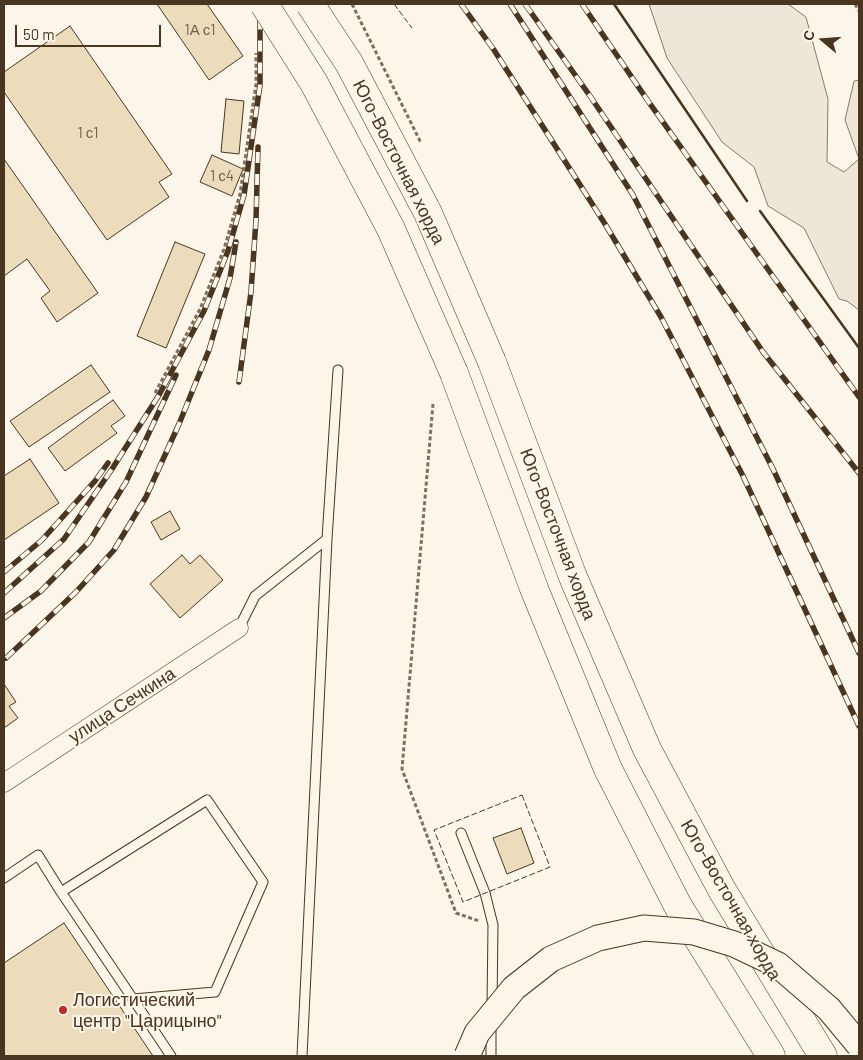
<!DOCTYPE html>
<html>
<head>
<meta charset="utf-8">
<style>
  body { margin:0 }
  #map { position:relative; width:863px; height:1060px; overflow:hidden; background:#fbf6e9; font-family:Barlow,sans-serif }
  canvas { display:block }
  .frame { position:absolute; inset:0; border:5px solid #4a3520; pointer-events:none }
  .north { position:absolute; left:798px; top:15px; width:50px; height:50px; -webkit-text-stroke:4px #fbf6e9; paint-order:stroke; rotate:288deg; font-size:14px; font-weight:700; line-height:20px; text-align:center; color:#4a3520 }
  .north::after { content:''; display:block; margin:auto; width:18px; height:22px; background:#4a3520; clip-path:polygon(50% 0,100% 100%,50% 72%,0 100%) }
  .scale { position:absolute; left:15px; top:25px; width:146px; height:22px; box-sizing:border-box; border:2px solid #4a3520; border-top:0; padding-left:6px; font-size:15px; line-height:18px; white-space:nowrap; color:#4a3520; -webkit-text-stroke:4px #fbf6e9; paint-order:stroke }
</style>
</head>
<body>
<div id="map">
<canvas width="863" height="1060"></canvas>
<div class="frame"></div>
<div class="north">С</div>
<div class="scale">50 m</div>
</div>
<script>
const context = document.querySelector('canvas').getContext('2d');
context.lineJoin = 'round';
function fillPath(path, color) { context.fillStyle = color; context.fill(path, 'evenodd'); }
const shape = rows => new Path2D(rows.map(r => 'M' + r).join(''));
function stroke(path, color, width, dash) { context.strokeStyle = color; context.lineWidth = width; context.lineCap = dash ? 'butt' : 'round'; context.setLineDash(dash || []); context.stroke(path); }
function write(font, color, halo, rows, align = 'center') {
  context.font = font + ' Barlow,sans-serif'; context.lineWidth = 4; context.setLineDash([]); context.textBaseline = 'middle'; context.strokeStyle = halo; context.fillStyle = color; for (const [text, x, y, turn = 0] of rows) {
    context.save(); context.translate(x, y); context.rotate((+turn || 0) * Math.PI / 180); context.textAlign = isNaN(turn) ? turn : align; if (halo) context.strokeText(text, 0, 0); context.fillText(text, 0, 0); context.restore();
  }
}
const green = shape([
  [649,4,788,4,806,17,828,99,827,162,844,172,859,159,845,120,854,81,859,80,859,310,847,301,839,299,804,228,768,206,754,167,722,142,667,58,649,4]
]);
const building = shape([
  [157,4,207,4,243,56,209,80,157,4],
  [70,26,172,174,159,182,169,197,107,240,4,92,4,72,70,26],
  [226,99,244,101,239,154,221,152,226,99],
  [212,155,243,169,232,196,200,182,212,155],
  [4,159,98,293,57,322,41,298,50,291,27,259,4,276,4,159],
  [175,242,205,254,166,348,137,336,175,242],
  [91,365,110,392,29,447,10,421,91,365],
  [113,400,125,416,111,426,117,433,65,471,48,448,113,400],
  [30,459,59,503,4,540,4,476,30,459],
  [170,511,180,529,161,540,151,522,170,511],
  [182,555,190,564,200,555,223,580,180,618,150,584,182,555],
  [4,684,16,702,9,706,18,718,4,728,4,684],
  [521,828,534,863,507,874,493,838,521,828],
  [64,923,153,1056,4,1056,4,963,64,923]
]);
const path = shape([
  [352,4,421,143],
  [855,4,859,11],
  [155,393,200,309,224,249,240,194,256,84,256,53],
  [433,404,402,769,456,913,479,921]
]);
const service = shape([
  [239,628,255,596,327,539],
  [461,833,485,893,493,925,492,1006],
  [4,878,38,855,61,892],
  [133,999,215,992,263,882,207,800,61,892,133,999,171,1056],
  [302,1056,327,539,338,370],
  [491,1056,491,1024]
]);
const minor = shape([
  [4,783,239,628]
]);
const primary = shape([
  [492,362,573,577,647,749,722,890,823,1056],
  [454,373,535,591,608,769,678,906,771,1056]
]);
const rail = shape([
  [461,4,494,50,605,224,661,317,743,476,859,726],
  [510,4,633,195,773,469,859,653],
  [525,4,590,96,763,352,859,473],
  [582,4,648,101,859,397],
  [239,382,251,292,256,220,258,147],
  [4,572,42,540,95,481,108,463],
  [4,593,64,539,112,469,159,395,204,311,228,251,244,195,260,85,260,4],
  [4,618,41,591,89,542,126,482,176,375],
  [6,658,76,592,114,550,146,497,179,424,209,350,230,278,236,242]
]);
const secondaryBridge = shape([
  [467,1056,477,1033,514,988,551,959,598,938,644,928,694,932,734,944,778,965,829,1009,859,1045]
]);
const primaryBridge = shape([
  [264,4,314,83,391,229,454,373],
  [310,4,349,63,428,213,492,362]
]);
const fence = shape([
  [394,4,412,28],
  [522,795,550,867,463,902,434,830,522,795]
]);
const wall = shape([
  [614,4,747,201],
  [760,211,859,348]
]);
const markers = [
  [63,1010,5,"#c62828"]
];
const numberNames = [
  ["1А с1",200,30],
  ["1 с1",88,133],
  ["1 с4",222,176]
];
const streetNames = [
  ["Юго-Восточная хорда",399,162,63],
  ["Юго-Восточная хорда",558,534,69],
  ["улица Сечкина",122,705,-33],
  ["Юго-Восточная хорда",731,900,60]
];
const poiNames = [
  ["Логистический",73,1000],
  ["центр \"Царицыно\"",73,1021]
];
fillPath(green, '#ede6d9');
stroke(green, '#887966', 1);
fillPath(building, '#ecdcbc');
stroke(building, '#4a3520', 1);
stroke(service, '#4a3520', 11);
stroke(minor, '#4a3520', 19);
stroke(primary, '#4a3520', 29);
stroke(path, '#7f6f5c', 3, [4, 2.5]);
stroke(service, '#fbf6e9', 9);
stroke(minor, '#fbf6e9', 18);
stroke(primary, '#fbf6e9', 28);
stroke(rail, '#4a3520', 5.5);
stroke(rail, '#fbf6e9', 4, [11]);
stroke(secondaryBridge, '#4a3520', 27, []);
stroke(primaryBridge, '#4a3520', 29, []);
stroke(secondaryBridge, '#fbf6e9', 25);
stroke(primaryBridge, '#fbf6e9', 28);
stroke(fence, '#4a3520', 1, [6, 2.5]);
stroke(wall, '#4a3520', 2.5);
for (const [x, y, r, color] of markers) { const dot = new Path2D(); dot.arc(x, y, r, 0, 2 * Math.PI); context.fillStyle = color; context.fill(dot); stroke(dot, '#fbf6e9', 2); }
write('15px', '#725f47', null, numberNames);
write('18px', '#4a3520', '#fbf6e9', streetNames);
write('18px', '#4a3520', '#fbf6e9', poiNames, 'left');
</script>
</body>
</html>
